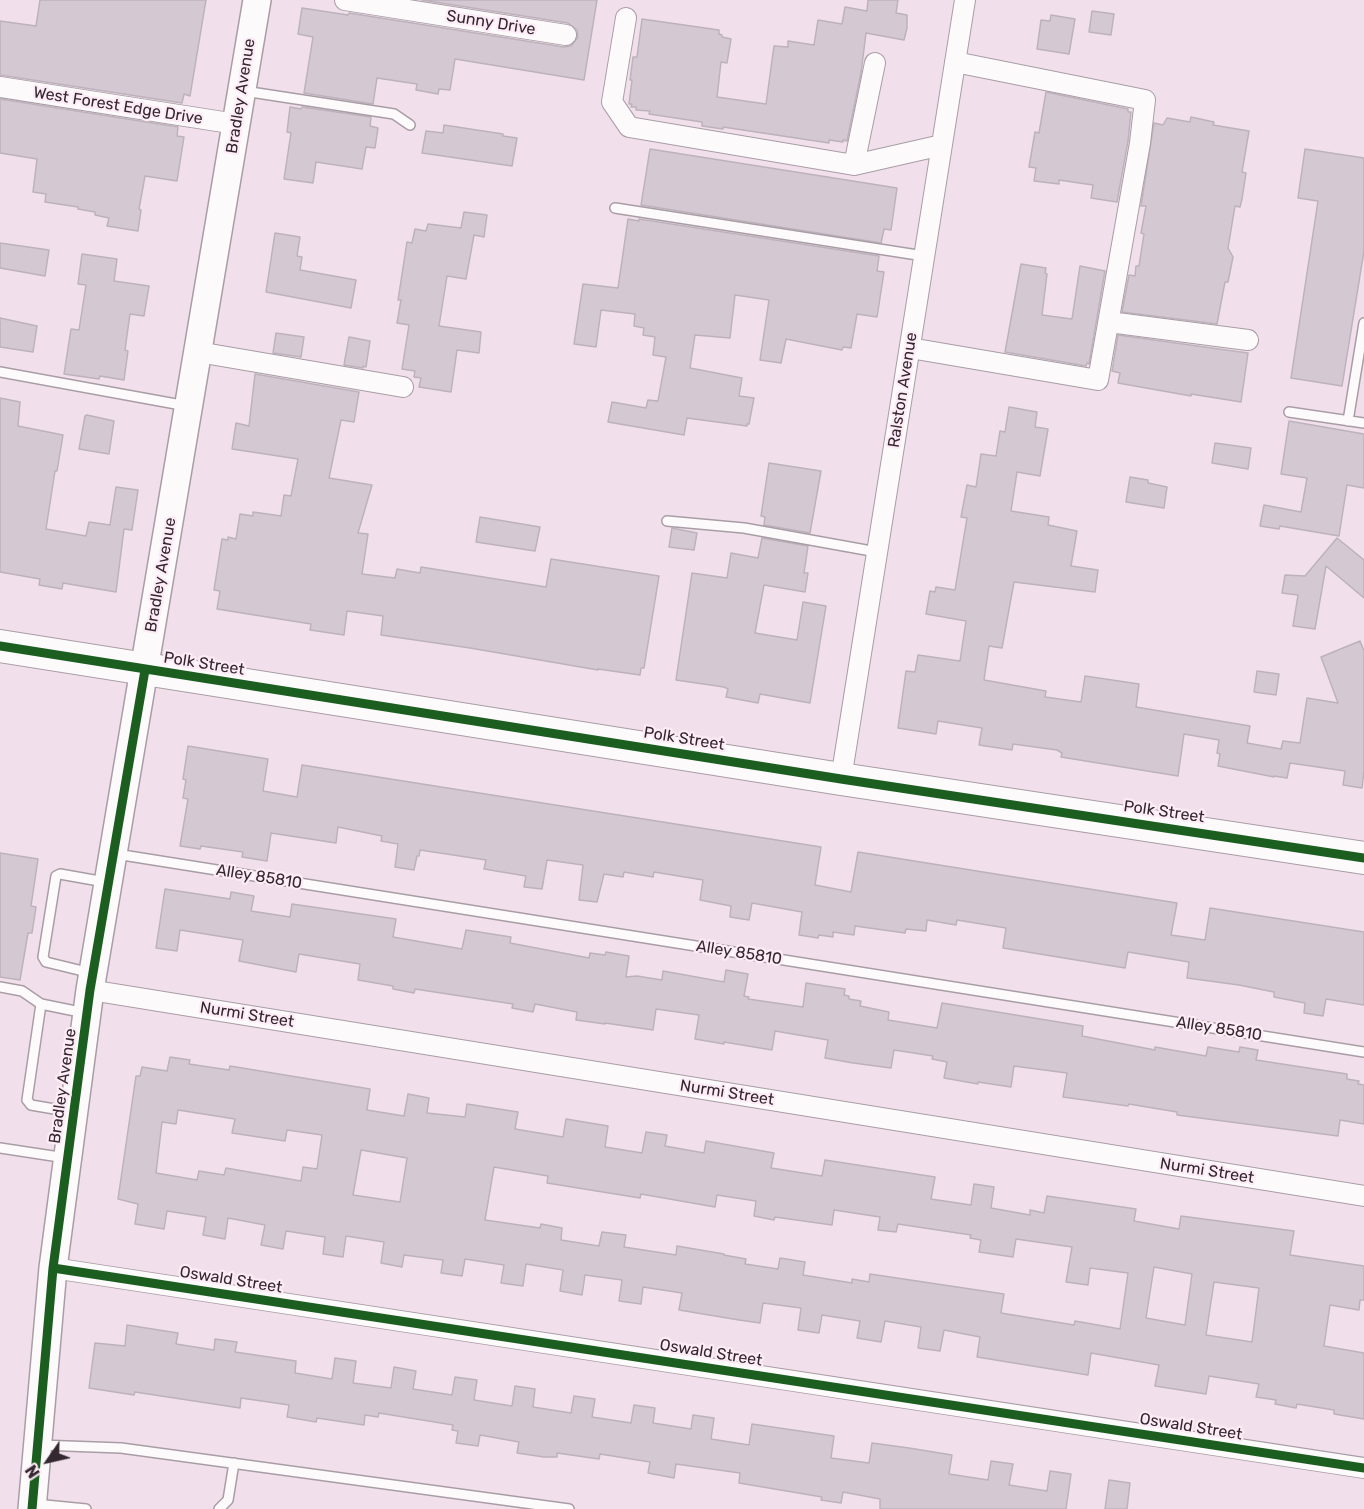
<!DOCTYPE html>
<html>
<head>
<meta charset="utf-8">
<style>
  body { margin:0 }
  #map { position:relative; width:1364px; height:1509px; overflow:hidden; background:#f1e0eb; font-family:Rubik,sans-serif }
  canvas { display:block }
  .north { position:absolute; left:18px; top:1431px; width:60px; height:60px; -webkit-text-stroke:4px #fdebf6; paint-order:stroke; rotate:236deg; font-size:16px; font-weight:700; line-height:24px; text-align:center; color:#33282f }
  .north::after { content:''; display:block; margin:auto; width:21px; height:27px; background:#33282f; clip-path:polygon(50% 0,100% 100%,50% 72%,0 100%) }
</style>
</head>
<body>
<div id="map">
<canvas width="1364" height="1509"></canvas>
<div class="north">N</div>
</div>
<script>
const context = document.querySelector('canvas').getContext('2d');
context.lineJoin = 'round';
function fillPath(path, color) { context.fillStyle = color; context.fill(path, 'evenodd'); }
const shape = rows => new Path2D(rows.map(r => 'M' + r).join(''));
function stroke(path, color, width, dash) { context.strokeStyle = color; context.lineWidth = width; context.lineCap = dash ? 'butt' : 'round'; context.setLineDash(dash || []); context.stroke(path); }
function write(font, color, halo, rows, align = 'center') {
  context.font = font + ' Rubik,sans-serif'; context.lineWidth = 4.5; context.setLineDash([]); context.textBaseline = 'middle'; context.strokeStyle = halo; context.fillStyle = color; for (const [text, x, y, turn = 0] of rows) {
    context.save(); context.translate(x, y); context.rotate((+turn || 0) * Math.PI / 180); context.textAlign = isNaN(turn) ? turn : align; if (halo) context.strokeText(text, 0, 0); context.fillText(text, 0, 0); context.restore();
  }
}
const building = shape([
  [40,0,206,0,190,96,184,94,182,103,0,75,0,21,36,26,40,0],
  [422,0,597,0,584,80,455,59,450,90,439,89,438,94,416,90,417,84,377,78,373,104,304,93,313,37,298,34,302,8,348,15,349,13,564,47,571,46,578,37,577,30,568,23,422,0],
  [868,0,898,0,896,13,907,15,907,28,904,40,866,33,861,73,847,141,843,140,843,142,829,140,829,143,723,127,723,129,702,126,702,122,649,114,650,111,636,110,636,107,631,107,632,104,629,104,632,80,630,80,633,57,637,57,642,19,719,30,719,34,722,35,722,37,731,39,727,63,721,62,717,97,766,104,774,46,788,47,788,41,814,45,818,20,842,24,845,7,867,11,868,0],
  [1092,11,1114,14,1111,35,1089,32,1092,11],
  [1051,15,1075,19,1069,54,1037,49,1041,20,1050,21,1051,15],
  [1046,92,1128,109,1128,112,1131,112,1128,141,1117,202,1091,198,1093,185,1059,180,1059,184,1034,181,1036,168,1029,167,1035,132,1039,133,1046,92],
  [0,99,178,127,177,136,184,137,177,181,145,176,139,209,141,210,138,231,107,226,109,218,95,215,95,212,78,209,78,207,45,202,46,194,33,192,37,159,0,153,0,99],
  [290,107,301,109,302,107,371,117,370,126,378,128,375,148,366,147,362,169,316,162,313,183,284,179,291,133,287,132,290,107],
  [1191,117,1214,122,1213,125,1249,131,1242,172,1246,173,1242,199,1240,207,1235,206,1228,248,1233,257,1228,282,1225,282,1217,324,1122,312,1129,275,1135,276,1136,266,1139,266,1144,234,1141,233,1146,206,1141,206,1154,123,1163,125,1167,118,1190,122,1191,117],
  [444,125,503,134,503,136,517,138,512,166,422,153,426,131,443,133,444,125],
  [650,149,897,188,891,230,884,229,881,243,641,205,650,149],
  [1305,149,1364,158,1364,251,1342,386,1291,378,1318,201,1298,198,1305,149],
  [464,212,487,215,484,237,474,235,466,279,447,276,439,326,481,332,479,353,457,350,451,392,419,387,421,378,414,377,415,371,402,369,409,325,397,323,401,300,398,300,407,242,412,243,415,229,426,231,428,224,461,228,464,212],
  [628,219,639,221,639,219,879,256,877,271,884,272,877,317,857,314,851,348,843,347,842,350,786,339,781,363,760,360,769,300,735,295,730,338,695,335,690,368,742,378,739,396,754,398,749,424,747,424,747,426,687,418,684,435,608,422,612,402,646,408,648,400,658,401,666,357,653,355,655,337,643,335,644,328,634,326,635,314,601,310,596,347,574,344,583,284,618,288,628,219],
  [275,233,300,237,297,256,302,257,300,270,356,280,351,308,266,292,275,233],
  [0,243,49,250,45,276,0,268,0,243],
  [82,254,117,259,114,281,149,286,144,316,130,314,125,350,128,351,124,380,100,376,99,379,64,374,71,329,79,330,86,285,78,284,82,254],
  [1021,264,1046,268,1045,273,1047,274,1042,315,1072,319,1080,266,1105,271,1089,364,1087,363,1086,366,1005,352,1021,264],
  [0,318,37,326,33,352,0,347,0,318],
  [276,333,304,337,301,357,273,353,276,333],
  [1118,335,1248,353,1241,402,1191,394,1191,396,1118,383,1120,373,1112,371,1118,335],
  [349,337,370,341,366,367,363,366,363,368,344,365,349,337],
  [255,374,359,392,354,422,341,420,329,478,372,485,358,533,368,534,362,574,395,578,397,569,420,573,421,567,546,587,551,559,659,576,644,668,641,668,640,675,598,669,598,670,470,648,381,635,383,616,347,611,344,635,310,630,311,624,217,609,220,591,214,590,222,539,228,540,228,537,236,539,240,514,253,516,253,512,281,516,284,495,291,496,298,459,232,449,236,423,249,426,255,374],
  [0,398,20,402,18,426,63,435,57,471,55,471,46,529,86,536,89,522,110,525,116,487,138,490,132,530,124,529,116,592,63,583,62,589,39,585,40,579,0,572,0,398],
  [1009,407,1037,412,1035,427,1048,429,1040,476,1017,472,1011,511,1049,517,1048,525,1077,531,1071,566,1098,570,1095,592,1014,582,1002,648,989,646,984,680,1046,691,1045,697,1081,702,1085,676,1139,684,1136,707,1250,726,1247,743,1281,749,1283,741,1300,743,1307,698,1338,703,1321,657,1360,641,1364,651,1364,771,1362,788,1343,785,1345,771,1290,763,1287,778,1274,776,1274,777,1218,766,1220,754,1217,753,1219,740,1184,734,1178,776,1061,757,1062,753,1057,750,1013,744,1012,750,979,745,982,728,938,721,936,734,898,728,906,671,915,672,918,655,960,661,966,621,926,614,930,591,935,592,936,587,955,590,967,518,961,517,967,485,976,487,981,454,996,456,1000,431,1005,432,1009,407],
  [87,415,114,421,109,454,79,449,85,416,87,415],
  [1289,421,1364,434,1364,488,1347,485,1339,536,1280,526,1279,529,1260,526,1264,505,1301,512,1307,478,1281,474,1289,421],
  [1215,443,1251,448,1248,469,1212,463,1215,443],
  [769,463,821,471,810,533,764,525,765,517,761,516,769,463],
  [1130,477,1148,480,1148,483,1167,487,1164,508,1126,502,1130,477],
  [480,517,540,527,535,551,476,542,480,517],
  [672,528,697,533,694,550,669,547,672,528],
  [762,538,808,546,804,573,808,573,805,592,764,585,755,633,797,640,803,602,826,606,810,703,760,694,758,703,726,697,728,689,724,687,676,680,692,573,727,578,731,553,758,558,762,538],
  [1337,538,1364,560,1364,598,1326,566,1315,629,1293,626,1298,595,1282,593,1285,575,1305,576,1337,538],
  [1257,671,1279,674,1276,695,1254,692,1257,671],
  [188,746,268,759,263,791,297,797,302,765,821,847,815,885,851,892,858,852,1177,903,1171,935,1205,940,1210,908,1364,932,1364,1005,1326,999,1323,1016,1304,1013,1305,1003,1274,997,1274,992,1239,985,1187,978,1189,962,1128,952,1125,968,1003,948,1006,928,957,920,956,925,927,920,926,931,906,929,905,933,855,926,854,935,833,932,833,937,819,935,818,938,799,935,802,912,752,903,749,920,730,917,731,906,700,900,703,880,654,872,653,877,624,872,623,877,604,874,597,902,579,900,583,865,547,860,542,889,524,887,526,876,484,869,486,860,420,850,419,856,417,856,414,870,395,867,398,844,381,841,382,836,338,827,336,843,271,833,267,861,242,857,243,852,201,846,200,849,180,846,188,799,183,798,186,780,183,779,188,746],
  [0,853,38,859,31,906,36,907,32,933,28,933,20,980,0,977,0,853],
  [165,889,230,899,231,892,254,896,251,911,290,917,292,904,396,919,393,937,462,949,466,930,511,937,510,943,589,958,590,953,605,955,606,952,629,956,626,977,637,976,662,980,663,971,724,982,726,970,748,974,744,996,749,997,748,999,803,1007,806,983,845,989,844,995,849,996,849,999,861,1001,860,1006,889,1012,888,1020,937,1028,942,1003,1083,1026,1082,1036,1155,1050,1155,1047,1206,1056,1208,1047,1239,1052,1240,1047,1258,1050,1256,1060,1347,1074,1347,1079,1359,1081,1358,1084,1364,1085,1364,1124,1340,1120,1338,1136,1177,1115,1177,1112,1129,1104,1128,1106,1063,1097,1067,1073,1014,1066,1011,1087,978,1082,978,1084,944,1078,947,1062,932,1059,933,1056,894,1050,891,1068,853,1063,825,1058,828,1040,775,1031,772,1050,724,1042,724,1044,695,1039,699,1015,656,1009,653,1030,605,1023,605,1024,576,1020,577,1012,535,1004,533,1012,512,1008,513,1004,415,989,414,993,393,989,393,986,358,980,360,964,299,954,296,972,239,961,243,940,180,930,177,951,156,948,165,889],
  [170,1057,190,1060,189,1064,229,1070,230,1066,370,1089,367,1110,404,1116,408,1094,429,1098,427,1113,465,1117,467,1104,518,1112,515,1129,563,1137,566,1119,608,1126,605,1147,642,1153,646,1132,667,1135,665,1146,704,1153,706,1141,774,1153,771,1168,822,1176,825,1160,935,1177,931,1199,971,1205,974,1184,994,1187,991,1208,1030,1215,1030,1210,1044,1213,1047,1196,1136,1209,1134,1221,1179,1229,1181,1216,1294,1231,1290,1255,1364,1266,1364,1300,1360,1300,1359,1310,1330,1305,1324,1346,1364,1353,1364,1419,1334,1414,1334,1410,1297,1404,1296,1408,1275,1404,1276,1400,1256,1397,1259,1384,1209,1376,1206,1394,1155,1386,1159,1365,1091,1353,1088,1375,977,1357,980,1337,944,1330,940,1351,918,1348,921,1327,885,1321,881,1342,857,1338,860,1321,822,1315,819,1333,798,1330,801,1308,763,1303,760,1323,739,1320,679,1310,682,1293,643,1287,641,1304,619,1301,622,1280,585,1275,582,1295,560,1291,563,1270,526,1264,523,1286,501,1283,504,1265,465,1259,462,1276,441,1273,443,1260,404,1255,402,1267,381,1263,384,1242,346,1236,343,1257,323,1254,325,1237,286,1231,283,1249,261,1245,265,1225,228,1218,225,1239,203,1235,206,1217,167,1211,164,1229,135,1224,138,1204,118,1199,136,1076,140,1076,142,1067,167,1071,170,1057],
  [178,1110,235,1119,232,1133,285,1141,287,1130,322,1135,317,1169,303,1167,301,1181,226,1168,224,1175,199,1171,197,1180,156,1173,162,1122,176,1124,178,1110],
  [361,1150,407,1158,400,1202,353,1195,361,1150],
  [494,1167,548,1176,547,1183,640,1198,641,1194,715,1207,717,1195,756,1201,754,1216,774,1220,775,1217,832,1225,834,1210,880,1217,878,1230,896,1232,898,1224,971,1235,970,1238,981,1240,979,1252,1013,1257,1016,1239,1072,1247,1066,1282,1088,1285,1090,1268,1128,1273,1120,1329,1075,1321,1074,1325,1001,1313,1004,1294,870,1274,869,1282,852,1279,852,1283,803,1275,805,1262,780,1258,778,1269,745,1264,746,1259,724,1255,724,1254,677,1246,676,1255,624,1247,626,1235,602,1232,599,1246,561,1240,562,1228,541,1224,540,1228,485,1220,494,1167],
  [1154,1267,1192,1274,1185,1325,1146,1318,1154,1267],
  [1214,1282,1259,1288,1252,1342,1206,1335,1214,1282],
  [127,1325,178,1333,176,1344,214,1350,215,1339,237,1342,235,1352,296,1361,295,1373,332,1379,335,1358,356,1361,353,1383,391,1388,394,1367,416,1371,413,1389,452,1395,455,1377,477,1380,474,1400,512,1406,515,1386,535,1389,533,1407,571,1413,574,1396,595,1399,592,1417,631,1423,634,1405,655,1408,653,1423,691,1429,693,1415,714,1418,711,1439,749,1445,752,1424,834,1436,831,1458,869,1463,872,1443,909,1448,952,1455,949,1474,988,1480,991,1461,1013,1464,1009,1485,1047,1491,1050,1471,1071,1474,1066,1509,880,1509,880,1499,843,1492,841,1503,821,1500,822,1497,739,1483,740,1473,676,1464,674,1478,648,1473,650,1462,600,1454,599,1459,557,1453,557,1457,544,1457,517,1453,519,1442,480,1435,478,1446,456,1443,458,1431,452,1430,453,1425,379,1413,378,1417,365,1415,364,1425,317,1418,316,1422,287,1417,289,1405,241,1398,240,1408,135,1392,134,1395,89,1388,95,1343,125,1346,127,1325],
  [1109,1480,1130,1483,1127,1509,1105,1509,1109,1480]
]);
const lane = shape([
  [244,91,394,114,410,125],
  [615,208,924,256],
  [0,372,187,406],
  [1289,412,1364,423],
  [1348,421,1364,323],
  [667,521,744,528,877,552],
  [116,854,1364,1052],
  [91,973,46,962,43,957,56,876,60,874,105,882],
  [0,987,22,991,41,1004,85,1013],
  [41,1004,27,1100,31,1105,72,1112],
  [0,1148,66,1158],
  [40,1445,121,1448,569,1509],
  [35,1504,86,1509],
  [219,1509,228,1500,234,1463]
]);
const street = shape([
  [345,0,566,35],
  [626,18,612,102,629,127,854,165,942,145],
  [0,87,236,124],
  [854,165,875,63],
  [1109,322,1248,340],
  [910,348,1098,380,1140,143,1145,100,955,62],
  [198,352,403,387],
  [841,779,965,0],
  [90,990,1364,1196],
  [53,1268,1364,1468]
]);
const secondary = shape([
  [32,1509,53,1268,90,990,257,0]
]);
const primary = shape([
  [0,646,841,779,1364,858]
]);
const cycleway = shape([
  [0,646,841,779,1364,858],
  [53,1268,1364,1468],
  [32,1509,53,1268,90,990,145,670]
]);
const streetNames = [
  ["Sunny Drive",491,23,9],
  ["Bradley Avenue",241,96,-81],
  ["West Forest Edge Drive",118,106,9],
  ["Ralston Avenue",903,390,-81],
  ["Bradley Avenue",161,575,-80],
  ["Polk Street",204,664,9],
  ["Polk Street",684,739,9],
  ["Polk Street",1164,812,8],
  ["Alley 85810",259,877,9],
  ["Alley 85810",739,953,9],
  ["Nurmi Street",247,1015,9],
  ["Alley 85810",1219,1029,9],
  ["Bradley Avenue",63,1086,-82],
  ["Nurmi Street",727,1093,9],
  ["Nurmi Street",1207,1171,9],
  ["Oswald Street",231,1280,9],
  ["Oswald Street",711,1353,9],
  ["Oswald Street",1191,1427,9]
];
fillPath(building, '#d4c9d3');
stroke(building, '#bdb2bc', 1.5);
stroke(lane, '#a99da5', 12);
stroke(street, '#a99da5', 22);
stroke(secondary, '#a99da5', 30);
stroke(primary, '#a99da5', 34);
stroke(lane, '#fdfafc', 9);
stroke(street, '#fdfafc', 20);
stroke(secondary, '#fdfafc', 27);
stroke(primary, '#fdfafc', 32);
stroke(cycleway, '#1b5e20', 9);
write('16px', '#33282f', '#fdebf6', streetNames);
</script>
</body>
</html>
